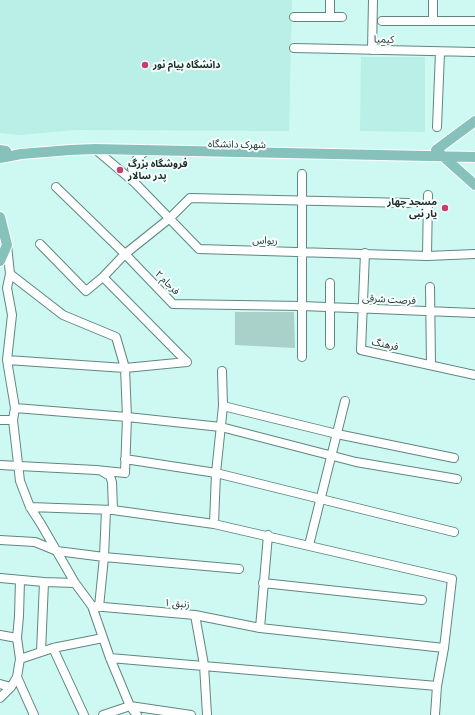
<!DOCTYPE html>
<html>
<head>
<meta charset="utf-8">
<style>
  body { margin:0 }
  canvas { display:block; background:#cdf9f2 }
</style>
</head>
<body>
<canvas width="475" height="715"></canvas>
<script>
const context = document.querySelector('canvas').getContext('2d');
context.lineJoin = 'round';
function fillPath(path, color) { context.fillStyle = color; context.fill(path, 'evenodd'); }
const shape = rows => new Path2D(rows.map(r => 'M' + r).join(''));
function stroke(path, color, width, dash) { context.strokeStyle = color; context.lineWidth = width; context.lineCap = dash ? 'butt' : 'round'; context.setLineDash(dash || []); context.stroke(path); }
function write(font, color, halo, rows, align = 'center') {
  context.font = font + ' Signika,"Noto Sans Arabic",sans-serif'; context.lineWidth = 4; context.setLineDash([]); context.textBaseline = 'middle'; context.strokeStyle = halo; context.fillStyle = color; for (const [text, x, y, turn = 0] of rows) {
    context.save(); context.translate(x, y); context.rotate((+turn || 0) * Math.PI / 180); context.textAlign = isNaN(turn) ? turn : align; if (halo) context.strokeText(text, 0, 0); context.fillText(text, 0, 0); context.restore();
  }
}
const built = shape([
  [0,0,292,0,289,131,77,130,19,135,0,133],
  [361,57,425,57,425,132,360,131]
]);
const green = shape([
  [235,312,294,312,295,348,235,345]
]);
const minor = shape([
  [294,17,342,17],
  [330,17,330,0],
  [382,21,475,21],
  [433,21,433,0],
  [294,48,475,52],
  [372,50,373,0],
  [437,127,440,52],
  [95,149,135,183,199,249,427,256,475,254],
  [135,183,132,168,137,159,147,149],
  [56,187,125,254,173,304,302,306,475,313],
  [40,244,86,291,103,277,125,254,170,218,190,198,409,203],
  [7,245,10,274,7,288,12,315,7,360,15,408,13,420,20,481,30,507,41,524,75,583,92,606,110,658,130,706,137,715],
  [365,253,361,350,475,375],
  [427,256,428,195],
  [10,274,63,315,116,337,125,368,127,417,221,427,356,462,457,479],
  [103,277,187,362],
  [430,287,431,365],
  [330,345,330,283],
  [302,357,302,174],
  [7,360,125,368,187,362],
  [223,406,337,434,454,458],
  [0,420,13,420],
  [125,459,216,473,454,532],
  [0,465,96,470,125,473,127,417,15,408],
  [103,472,110,476,112,482,113,510],
  [30,507,113,510,214,524,452,579,444,648,437,686,435,715],
  [214,524,216,473,223,406,222,371],
  [0,540,35,542,57,551,104,557,239,569],
  [309,545,345,401],
  [0,578,44,582,75,583],
  [20,580,19,616,17,638,20,659,17,677,34,715],
  [263,583,422,600],
  [92,606,195,615,260,628,444,648],
  [99,607,104,557,106,510],
  [195,615,204,665,207,715],
  [260,628,268,535],
  [0,635,17,638],
  [53,648,84,715],
  [41,652,44,582],
  [110,658,437,686],
  [20,659,53,648,103,638],
  [0,684,11,687],
  [0,698,11,687,17,677],
  [103,715,130,706,191,715]
]);
const major = shape([
  [475,121,436,150,475,185],
  [0,150,6,151],
  [0,158,21,154,70,150,95,149,475,157],
  [0,217,7,245,0,261]
]);
const markers = [
  [145,65,4,"#ca3d6b"],
  [120,170,4,"#ca3d6b"],
  [445,208,4,"#ca3d6b"]
];
const streetNames = [
  ["کیمیا",384,40,1],
  ["شهرک دانشگاه",237,145,1],
  ["ریواس",265,241,1],
  ["فرجام ۲",167,283,45],
  ["فرصت شرقی",389,300,3],
  ["فرهنگ",385,345,12],
  ["زنبق ۱",177,604,5]
];
const poiNames = [
  ["دانشگاه پیام نور",153,65],
  ["فروشگاه بزرگ",128,164],
  ["پدر سالار",128,176],
  ["مسجد چهار",437,202,"right"],
  ["یار نبی",437,214,"right"]
];
fillPath(built, '#b9efe7');
fillPath(green, '#a9d1ca');
stroke(minor, '#5f8781', 10);
stroke(major, '#fff', 12);
stroke(minor, '#fff', 8);
stroke(major, '#86c2bb', 10);
for (const [x, y, r, color] of markers) { const dot = new Path2D(); dot.arc(x, y, r, 0, 2 * Math.PI); context.fillStyle = color; context.fill(dot); stroke(dot, '#f5fefc', 1.5); }
write('10px', '#1b2c29', '#f5fefc', streetNames);
write('bold 10px', '#1b2c29', '#f5fefc', poiNames, 'left');
</script>
</body>
</html>
